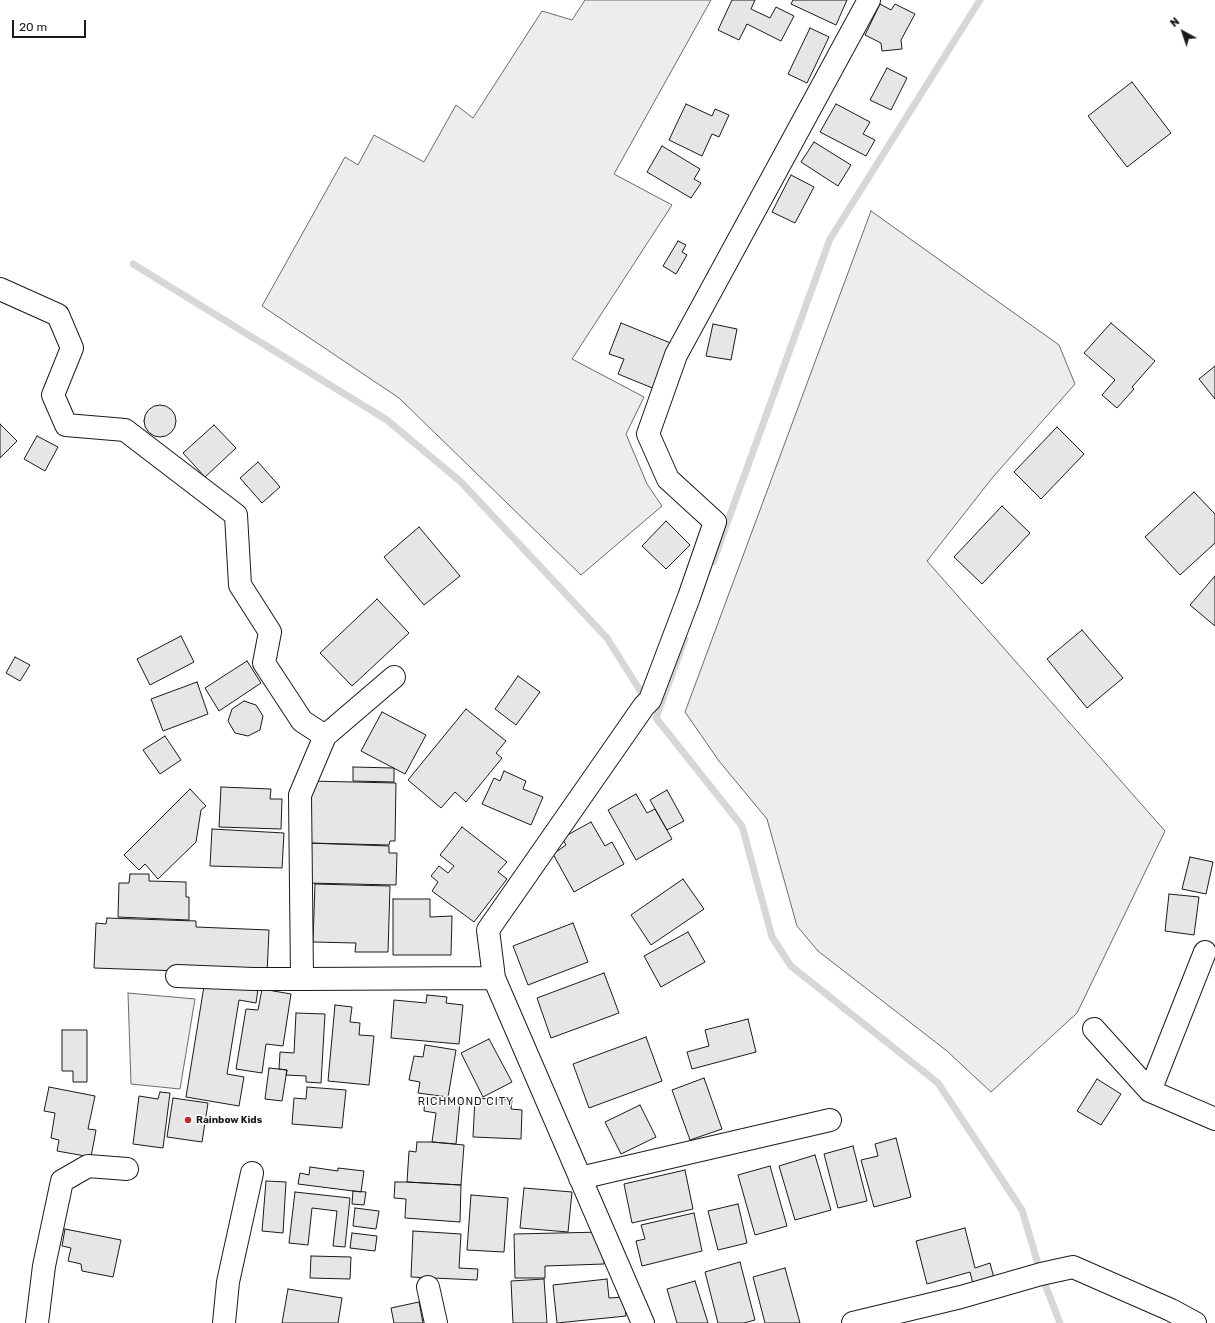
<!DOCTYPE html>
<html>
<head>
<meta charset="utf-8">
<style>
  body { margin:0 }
  #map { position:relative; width:1215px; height:1323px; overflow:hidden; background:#fff; font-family:Rubik,sans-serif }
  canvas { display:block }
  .north { position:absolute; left:1163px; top:12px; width:40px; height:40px; -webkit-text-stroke:3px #fff; paint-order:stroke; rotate:320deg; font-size:11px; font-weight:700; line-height:16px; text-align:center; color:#1a1a1a }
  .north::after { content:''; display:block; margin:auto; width:14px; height:18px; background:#1a1a1a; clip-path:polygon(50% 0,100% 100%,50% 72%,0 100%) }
  .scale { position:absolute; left:12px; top:20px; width:74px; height:18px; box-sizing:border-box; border:2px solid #1a1a1a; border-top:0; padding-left:5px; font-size:12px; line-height:14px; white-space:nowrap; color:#1a1a1a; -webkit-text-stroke:3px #fff; paint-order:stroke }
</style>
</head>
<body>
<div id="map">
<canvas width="1215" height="1323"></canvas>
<div class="north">N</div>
<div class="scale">20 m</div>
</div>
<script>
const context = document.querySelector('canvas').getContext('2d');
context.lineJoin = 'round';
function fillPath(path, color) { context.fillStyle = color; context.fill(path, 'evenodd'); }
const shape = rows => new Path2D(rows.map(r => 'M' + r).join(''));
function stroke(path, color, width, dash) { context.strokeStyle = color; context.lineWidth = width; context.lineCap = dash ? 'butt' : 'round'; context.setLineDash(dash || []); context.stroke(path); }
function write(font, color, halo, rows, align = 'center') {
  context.font = font + ' Rubik,sans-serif'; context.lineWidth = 3; context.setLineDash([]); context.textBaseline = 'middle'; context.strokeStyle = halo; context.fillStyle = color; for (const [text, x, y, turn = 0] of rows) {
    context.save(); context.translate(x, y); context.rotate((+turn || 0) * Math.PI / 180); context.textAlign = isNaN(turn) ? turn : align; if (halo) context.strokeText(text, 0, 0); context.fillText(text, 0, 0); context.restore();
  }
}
const built = shape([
  [585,0,711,0,614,174,672,205,572,359,644,397,626,434,647,484,662,506,581,575,399,398,262,306,345,157,358,165,374,135,424,162,456,105,473,118,542,11,572,20,585,0],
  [871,211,1059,345,1075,384,993,477,927,561,1165,831,1077,1013,991,1092,947,1051,818,951,797,926,767,819,719,761,685,712,871,211],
  [128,993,195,999,180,1089,131,1084,128,993]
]);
const stream = shape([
  [133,264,387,420,461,482,607,638,646,700],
  [713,562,830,239,980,0],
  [685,639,656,718,742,826,772,937,791,966,938,1083,1022,1210,1041,1274,1060,1323]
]);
const building = shape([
  [732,0,755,0,751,9,770,18,776,7,794,16,781,41,747,24,739,40,718,30,732,0],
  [793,0,847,0,836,25,791,4,793,0],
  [880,4,891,10,895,4,915,14,901,40,902,49,882,51,881,43,865,35,880,4],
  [810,28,829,37,807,83,788,74,810,28],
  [887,68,907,78,891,110,870,100,887,68],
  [1132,82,1171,133,1127,167,1088,116,1132,82],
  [686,104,712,116,715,109,729,115,719,137,712,134,702,156,669,140,686,104],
  [836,104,870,122,863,134,875,140,866,156,820,132,836,104],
  [814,142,851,165,838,186,801,162,814,142],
  [662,146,700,169,694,179,701,183,691,198,647,172,662,146],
  [791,175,814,187,795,223,772,212,791,175],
  [678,241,686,245,682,252,687,255,676,274,663,266,678,241],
  [621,323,673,344,655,389,618,374,624,359,609,354,621,323],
  [1111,323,1155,361,1132,387,1134,389,1117,408,1102,395,1115,380,1084,353,1111,323],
  [713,324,737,329,731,360,706,356,713,324],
  [1215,366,1215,399,1199,379,1215,366],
  '144 421a16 16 0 1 1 32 0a16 16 0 1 1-32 0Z',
  [0,424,17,441,0,458,0,424],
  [214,425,236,448,205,477,183,453,214,425],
  [1057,427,1084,454,1041,499,1014,472,1057,427],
  [37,436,58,447,45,471,24,459,37,436],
  [258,462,280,487,262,503,240,478,258,462],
  [1194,492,1215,514,1215,543,1180,575,1145,537,1194,492],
  [1002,506,1030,533,982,584,954,557,1002,506],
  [666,521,690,545,666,569,642,546,666,521],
  [419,527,460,576,424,605,384,557,419,527],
  [1215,576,1215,626,1190,605,1215,576],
  [377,599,409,633,352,686,320,653,377,599],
  [1082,630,1123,678,1087,708,1047,659,1082,630],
  [181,636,194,662,150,685,137,659,181,636],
  [15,657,30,665,20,681,6,673,15,657],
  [247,661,261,683,219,711,205,688,247,661],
  [518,676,540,692,516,725,495,709,518,676],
  [197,682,208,714,163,731,151,699,197,682],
  [244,701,256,705,263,716,260,730,248,736,235,733,228,721,232,709,244,701],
  [466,709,506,741,496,753,502,758,466,802,455,792,441,808,408,780,466,709],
  [382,712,426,735,405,774,361,751,382,712],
  [165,736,181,760,160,774,143,750,165,736],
  [353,767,394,768,394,782,353,781,353,767],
  [504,771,526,781,523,789,543,797,531,825,482,804,494,778,500,781,504,771],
  [310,781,396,783,395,841,390,841,389,845,308,843,310,781],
  [221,787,271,789,270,799,282,799,281,829,219,827,221,787],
  [190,789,206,806,201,810,196,842,158,879,145,864,139,870,124,855,190,789],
  [667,790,684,821,667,830,650,800,667,790],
  [636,794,647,813,655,809,672,839,636,860,608,810,636,794],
  [591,822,605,846,612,842,624,864,574,892,553,854,566,845,562,838,591,822],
  [462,827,507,862,498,872,507,879,474,922,432,891,438,882,431,876,439,866,448,873,454,866,440,855,462,827],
  [212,829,284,833,282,868,210,866,212,829],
  [308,843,389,846,389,853,397,853,396,885,306,883,308,843],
  [1190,857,1213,862,1206,894,1182,889,1190,857],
  [130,874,149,874,149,881,186,882,186,897,189,897,189,920,118,917,119,883,129,883,130,874],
  [683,879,704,909,651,945,631,915,683,879],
  [315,884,390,886,388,952,355,952,356,943,313,942,315,884],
  [1169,894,1199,897,1194,935,1165,931,1169,894],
  [393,899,430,899,430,917,452,916,451,955,393,955,393,899],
  [107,918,196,921,196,927,269,930,267,974,94,968,96,923,106,924,107,918],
  [573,923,588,962,528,985,513,946,573,923],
  [688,932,705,962,661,987,644,956,688,932],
  [604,973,619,1013,551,1038,537,998,604,973],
  [205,980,258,989,256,1003,239,1000,227,1074,244,1077,239,1106,186,1097,205,980],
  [262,989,291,994,283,1046,266,1044,262,1073,236,1069,246,1009,258,1010,262,989],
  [427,995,447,997,446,1003,463,1005,459,1044,391,1038,394,1000,426,1003,427,995],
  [335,1005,352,1007,350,1022,360,1023,359,1035,374,1036,369,1085,328,1081,335,1005],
  [296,1013,325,1014,321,1083,306,1082,306,1076,286,1075,287,1070,279,1069,280,1052,294,1053,296,1013],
  [748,1019,756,1052,692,1069,687,1052,709,1046,705,1030,748,1019],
  [62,1030,87,1030,87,1082,73,1082,73,1071,62,1071,62,1030],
  [646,1037,662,1081,589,1108,573,1064,646,1037],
  [489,1039,512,1082,483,1097,461,1053,489,1039],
  [425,1045,456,1050,448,1097,418,1093,420,1082,409,1080,414,1056,423,1057,425,1045],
  [269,1068,287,1070,282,1101,265,1099,269,1068],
  [704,1078,722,1129,690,1140,672,1090,704,1078],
  [1097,1079,1121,1094,1101,1125,1077,1111,1097,1079],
  [49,1087,95,1096,88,1129,96,1130,91,1157,57,1151,59,1140,51,1138,55,1113,44,1111,49,1087],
  [307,1087,346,1090,342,1128,292,1124,294,1098,306,1099,307,1087],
  [160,1092,170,1093,163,1148,133,1144,139,1096,158,1099,160,1092],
  [173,1098,208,1103,202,1142,167,1137,173,1098],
  [425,1098,460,1102,456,1144,432,1142,436,1113,424,1111,425,1098],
  [475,1098,512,1100,511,1109,522,1110,521,1139,473,1137,475,1098],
  [640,1105,656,1137,621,1154,605,1122,640,1105],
  [896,1138,911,1197,874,1207,861,1160,878,1156,875,1144,896,1138],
  [417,1142,432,1142,464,1145,461,1185,407,1182,409,1151,416,1152,417,1142],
  [853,1146,867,1201,838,1208,824,1154,853,1146],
  [815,1155,831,1210,795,1220,779,1166,815,1155],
  [770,1166,787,1226,755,1235,738,1175,770,1166],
  [310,1167,338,1171,338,1168,364,1171,361,1192,298,1184,300,1173,309,1175,310,1167],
  [685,1170,693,1209,632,1223,624,1184,685,1170],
  [266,1181,286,1182,283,1233,262,1231,266,1181],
  [395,1182,407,1182,461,1185,460,1222,405,1218,406,1199,394,1198,395,1182],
  [524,1188,572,1192,568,1232,520,1228,524,1188],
  [353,1191,366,1192,364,1205,352,1204,353,1191],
  [295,1192,350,1198,345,1247,333,1246,337,1211,312,1208,308,1245,289,1243,295,1192],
  [471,1195,508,1198,504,1252,467,1250,471,1195],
  [738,1204,747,1243,718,1250,708,1211,738,1204],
  [355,1208,379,1211,376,1229,353,1226,355,1208],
  [694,1213,702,1251,642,1266,636,1241,645,1239,641,1225,694,1213],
  [965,1228,975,1268,990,1263,994,1278,973,1284,970,1272,927,1284,916,1241,965,1228],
  [65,1229,121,1240,113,1277,82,1271,81,1264,68,1261,71,1248,62,1246,65,1229],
  [413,1231,461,1234,459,1268,478,1269,477,1280,411,1277,413,1231],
  [603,1232,604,1264,545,1266,545,1278,515,1278,514,1234,603,1232],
  [352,1233,377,1236,375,1251,350,1248,352,1233],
  [311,1256,351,1257,350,1279,310,1278,311,1256],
  [740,1262,755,1320,744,1323,718,1323,705,1272,740,1262],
  [785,1268,800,1323,765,1323,753,1277,785,1268],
  [544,1279,547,1323,513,1323,511,1281,544,1279],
  [607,1279,609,1298,624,1297,626,1316,557,1323,553,1285,607,1279],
  [695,1281,708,1323,677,1323,667,1289,695,1281],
  [288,1289,342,1298,338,1323,282,1323,288,1289],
  [419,1302,423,1323,394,1323,391,1308,419,1302]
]);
const minor = shape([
  [0,289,58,315,72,348,53,395,66,425,125,430,236,515,240,585,270,632,264,663,302,721,325,736],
  [177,976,253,979,302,979,494,978,643,1323],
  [494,978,488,930,644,706,650,700,689,597,715,522,668,479,648,434,676,355,869,0],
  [302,979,300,795,325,736,394,677],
  [1094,1029,1150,1091,1215,1119],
  [1150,1091,1205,952],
  [580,1178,830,1120],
  [428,1287,436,1323],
  [37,1323,44,1266,62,1181,88,1166,127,1169],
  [224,1323,228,1282,252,1173],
  [853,1323,961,1297,1041,1274,1073,1267,1171,1310,1195,1323]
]);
const markers = [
  [188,1120,4,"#c62828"]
];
const poiNames = [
  ["Rainbow Kids",196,1120]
];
const neighbourhoodNames = [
  ["RICHMOND CITY",466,1102]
];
fillPath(built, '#ededed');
stroke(built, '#6a6a6a', 1);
stroke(stream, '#d7d7d7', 7);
fillPath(building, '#e6e6e6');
stroke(building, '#1a1a1a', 1);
stroke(minor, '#1a1a1a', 24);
stroke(minor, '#fff', 22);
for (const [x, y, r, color] of markers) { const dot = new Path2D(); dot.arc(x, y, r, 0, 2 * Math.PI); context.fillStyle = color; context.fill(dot); stroke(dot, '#fff', 1.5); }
write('bold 10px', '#1a1a1a', '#fff', poiNames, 'left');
context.letterSpacing = '1px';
write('11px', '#1a1a1a', '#fff', neighbourhoodNames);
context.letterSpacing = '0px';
</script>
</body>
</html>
